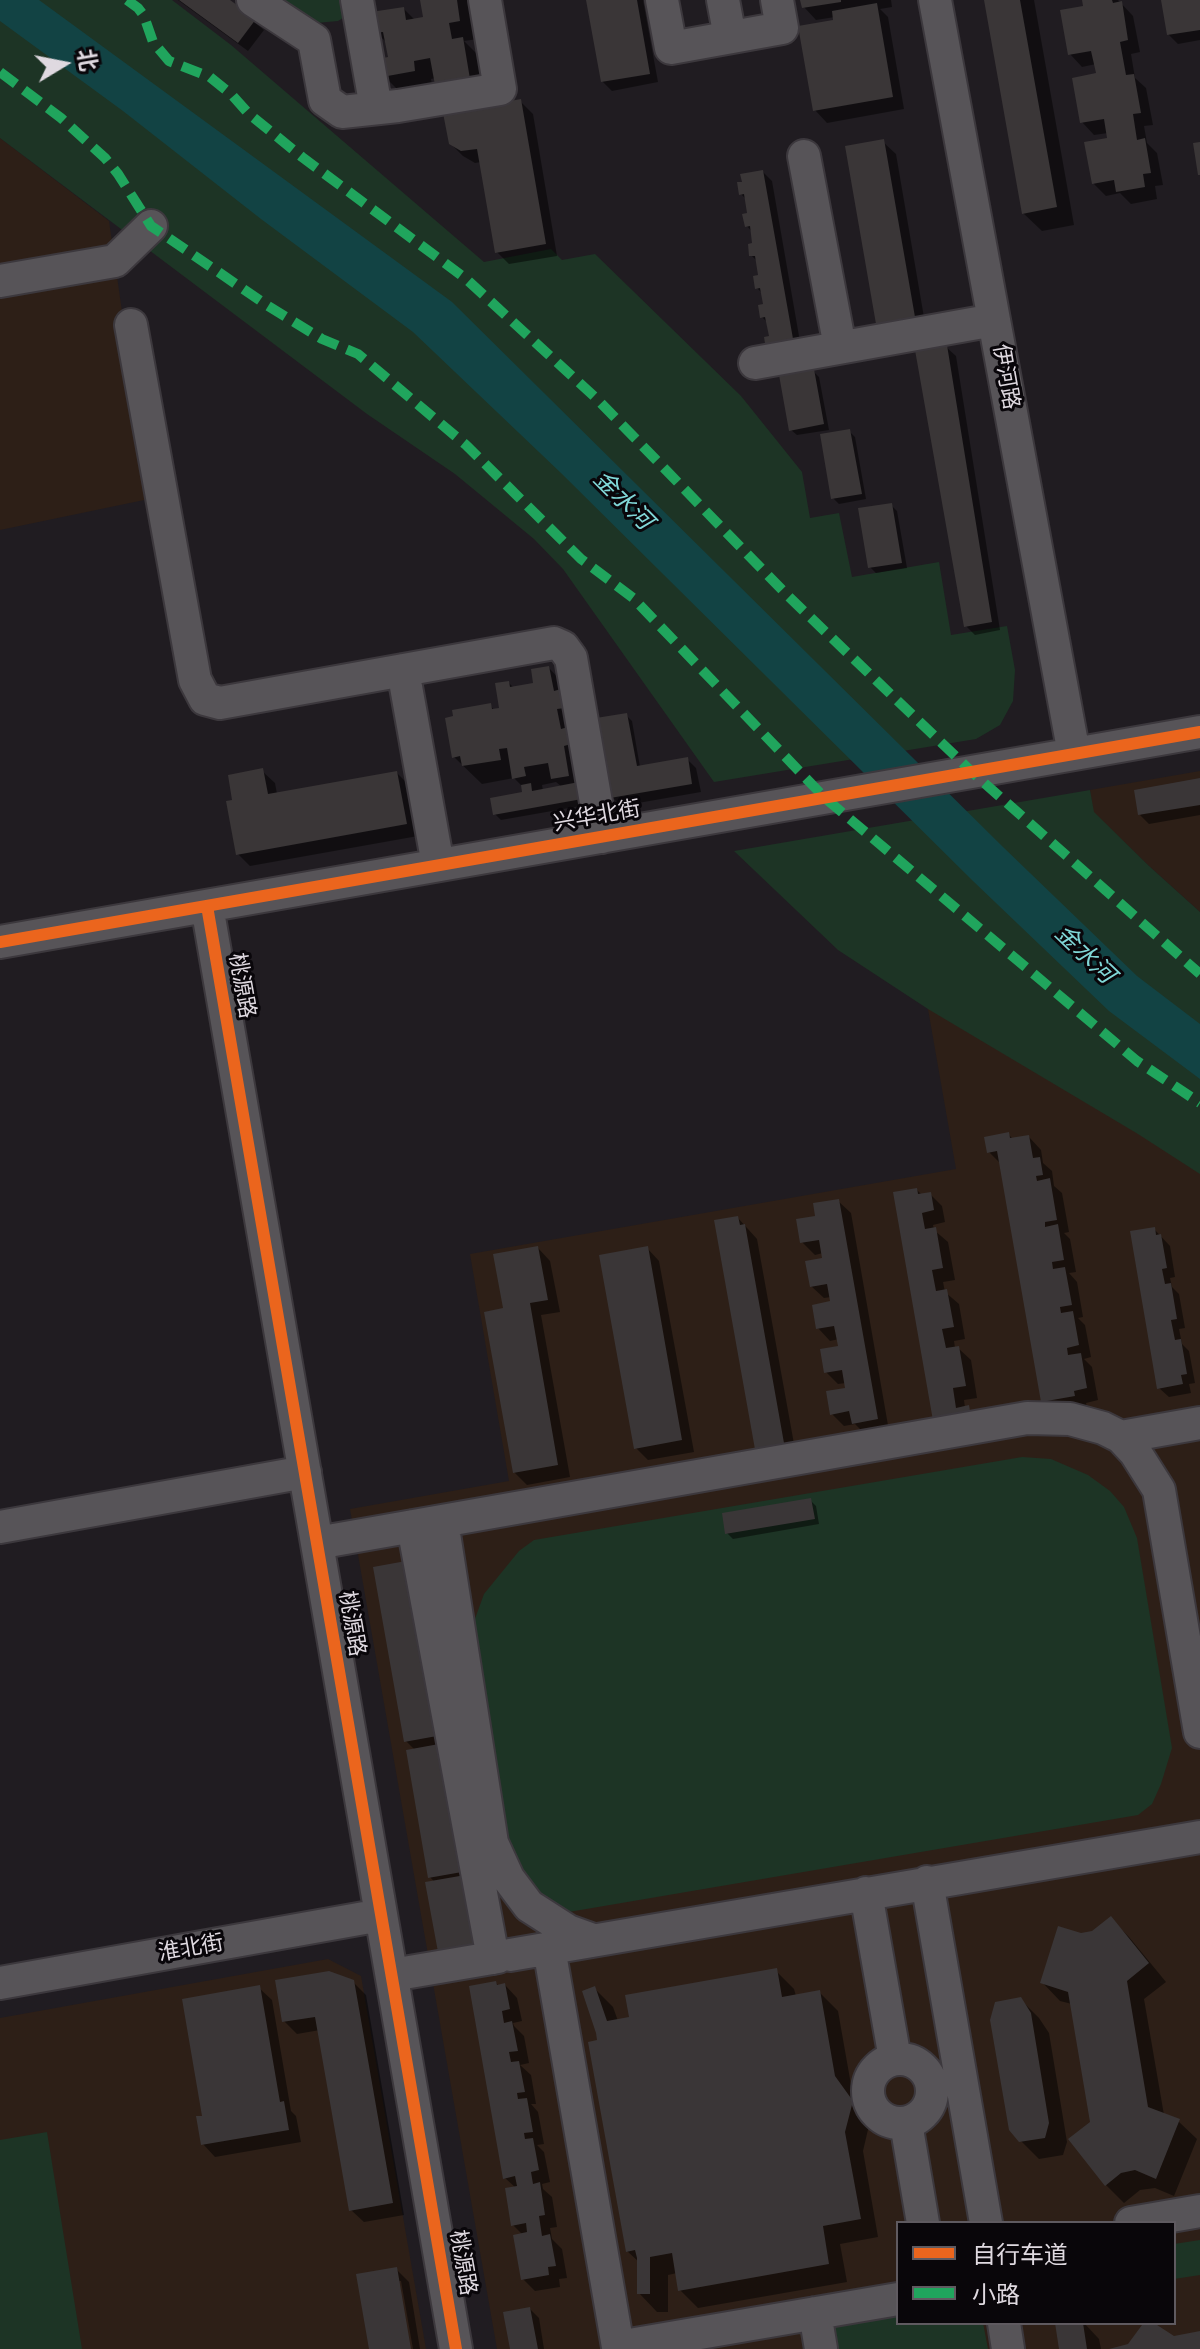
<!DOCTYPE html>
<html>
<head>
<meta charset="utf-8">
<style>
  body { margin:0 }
  #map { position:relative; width:1200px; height:2349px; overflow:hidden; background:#201c21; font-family:"Source Serif 4","Noto Sans SC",serif }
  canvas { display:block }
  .legend { position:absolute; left:896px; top:2221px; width:280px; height:104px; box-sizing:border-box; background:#09060a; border:2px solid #5f5a60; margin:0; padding:10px 14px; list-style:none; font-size:24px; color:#dfd9e0 }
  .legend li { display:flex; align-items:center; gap:16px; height:40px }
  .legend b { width:40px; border:2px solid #5f5a60 }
  .north { position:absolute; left:24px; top:24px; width:80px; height:80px; -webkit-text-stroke:6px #09060a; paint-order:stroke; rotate:80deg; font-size:22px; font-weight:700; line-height:32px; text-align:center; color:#dfd9e0 }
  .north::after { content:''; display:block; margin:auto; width:28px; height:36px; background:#dfd9e0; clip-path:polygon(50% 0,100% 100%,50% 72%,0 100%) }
</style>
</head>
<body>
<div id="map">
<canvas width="1200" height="2349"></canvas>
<ul class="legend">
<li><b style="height:10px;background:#eb651d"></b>自行车道</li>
<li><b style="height:10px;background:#20a55d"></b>小路</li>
</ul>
<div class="north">北</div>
</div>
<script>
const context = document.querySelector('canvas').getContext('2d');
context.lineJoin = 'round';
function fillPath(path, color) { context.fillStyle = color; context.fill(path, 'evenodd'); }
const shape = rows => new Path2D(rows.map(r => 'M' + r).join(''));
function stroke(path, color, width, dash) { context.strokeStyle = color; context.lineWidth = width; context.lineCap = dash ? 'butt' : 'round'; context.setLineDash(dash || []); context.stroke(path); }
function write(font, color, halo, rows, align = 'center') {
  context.font = font + ' "Source Serif 4","Noto Sans SC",serif'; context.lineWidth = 6; context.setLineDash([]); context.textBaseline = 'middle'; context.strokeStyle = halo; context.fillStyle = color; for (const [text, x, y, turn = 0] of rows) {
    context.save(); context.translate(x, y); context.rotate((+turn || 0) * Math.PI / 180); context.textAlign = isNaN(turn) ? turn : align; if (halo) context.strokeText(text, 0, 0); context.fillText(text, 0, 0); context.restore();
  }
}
const education = shape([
  [0,138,109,221,149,499,0,530],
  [1200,771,1200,912,1149,866,1093,812,1090,790],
  [972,1001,1200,1129,1200,2349,497,2349,350,1509,509,1481,470,1254,956,1169,928,1009],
  [898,2223,1174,2223,1174,2323,898,2323],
  [328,1959,361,1976,426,2349,0,2349,0,2018]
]);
const green = shape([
  [0,0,172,0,231,45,484,262,551,249,562,260,595,254,741,396,802,472,810,518,839,513,852,577,939,562,951,635,1007,626,1015,670,1013,701,1000,725,976,739,714,782,563,569,534,539,455,474,367,414,0,138],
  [281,0,340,0,343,18,338,21,316,23],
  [1090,790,1094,812,1149,866,1200,912,1200,1174,1138,1134,928,1009,838,950,734,851],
  [1022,1457,1051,1459,1088,1475,1110,1491,1124,1507,1137,1538,1172,1748,1161,1784,1152,1804,1138,1815,557,1914,511,1866,468,1638,484,1594,519,1551,534,1540],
  [47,2132,82,2349,0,2349,0,2140],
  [1200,2240,1200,2275,1174,2279,1174,2244],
  [898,2308,898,2323,983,2323,988,2349,832,2349,828,2320]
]);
const water = shape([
  [0,0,39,0,452,302,1003,847,1137,976,1200,1024,1200,1079,1109,1011,973,881,561,473,413,332,261,219,123,111,0,21]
]);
const shadow = shape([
  [178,0,226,0,264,30,248,51],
  [422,0,471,0,478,39,464,41,481,58,488,97,436,78,431,79,433,89,402,94,384,76,390,59,388,44,376,32,404,9,416,21,426,19],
  [588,0,643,0,658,82,612,91,602,81],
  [802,0,891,0,892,7,880,9,888,17,904,109,827,123,815,110,836,21,835,17,816,20,804,7],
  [986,0,1034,0,1074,225,1042,231,1023,213],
  [1084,0,1118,0,1133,16,1140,52,1131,54,1135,78,1146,88,1153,125,1144,126,1147,143,1157,153,1163,185,1155,186,1157,199,1131,204,1120,193,1106,196,1094,184,1109,140,1108,133,1094,135,1082,122,1098,75,1096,64,1082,67,1070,54,1086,8],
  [1167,0,1200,0,1200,40,1178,44,1169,35],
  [521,102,533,114,557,256,509,264,497,252,481,162,475,163,463,156,450,143],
  [883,142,896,154,926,329,890,335,878,323],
  [763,172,772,181,803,359,771,337,768,323,762,317,765,306,763,294,757,288,760,277,758,262,751,255,755,245,753,233,747,226,750,215,747,200,741,194],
  [946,347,956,356,1000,630,975,635,966,626],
  [813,371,819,377,829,430,797,435,791,430],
  [849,431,855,437,866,499,839,504,833,498],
  [891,505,897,511,907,568,876,573,870,567],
  [549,668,567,687,586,805,501,820,495,814,524,794,523,787,514,778,482,784,454,757,490,705,495,711,502,710,509,683,514,688,536,684],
  [556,782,562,787,543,791,542,785],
  [626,715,632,721,640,767,687,759,696,768,701,792,621,806,612,797],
  [262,771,275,783,277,794,397,773,409,785,418,836,250,866,238,854,234,802],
  [1200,780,1200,815,1149,824,1140,815],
  [1008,1134,1014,1140,1029,1137,1041,1150,1043,1163,1052,1171,1054,1186,1062,1193,1069,1232,1064,1233,1070,1239,1076,1272,1069,1273,1077,1282,1083,1317,1078,1318,1085,1325,1091,1357,1084,1359,1092,1367,1098,1400,1086,1403,1087,1408,1056,1413,1043,1401,1001,1164,989,1152],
  [917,1190,922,1195,930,1194,942,1206,945,1222,933,1225,934,1230,948,1242,955,1280,943,1282,945,1292,959,1304,965,1339,954,1341,955,1348,958,1348,971,1360,977,1398,964,1400,965,1408,968,1408,981,1420,949,1443],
  [838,1201,851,1213,889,1431,866,1435,855,1424,844,1426,832,1414,848,1390,846,1383,838,1384,826,1372,840,1348,839,1339,830,1341,818,1328,832,1303,831,1297,824,1298,811,1286,825,1260,823,1253,815,1255,802,1242,817,1218],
  [738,1218,757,1239,796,1455,770,1466],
  [1154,1229,1170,1246,1175,1277,1170,1278,1172,1287,1179,1294,1185,1328,1179,1329,1182,1344,1189,1351,1195,1383,1189,1384,1191,1393,1169,1397,1159,1388],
  [538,1248,550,1261,560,1312,541,1315,570,1477,527,1485,514,1472,505,1310],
  [647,1248,659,1261,694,1452,648,1460,636,1448],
  [810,1500,816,1506,819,1524,733,1539,727,1533],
  [406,1563,497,1951,430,1877,415,1750,406,1741],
  [1111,1919,1129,1937,1166,1982,1144,1999,1164,2115,1178,2121,1197,2139,1174,2196,1155,2188,1140,2190,1124,2203,1106,2185,1092,2123,1072,2004,1060,2001,1042,1982,1081,1935,1093,1933],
  [776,1971,794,1989,796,1996,819,1992,838,2011,853,2096,870,2121,863,2151,878,2237,840,2244,847,2282,698,2308,680,2290,677,2273,668,2275,668,2312,657,2312,639,2293,639,2262,627,2251,594,1988,613,2007,618,2021],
  [353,1982,366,1995,404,2215,364,2222,351,2210,320,2030,297,2034,284,2021],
  [496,1983,499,1986,505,1985,517,1998,522,2021,513,2023,514,2026,524,2036,529,2063,520,2065,531,2075,536,2104,531,2104,538,2112,544,2144,537,2145,544,2152,550,2182,542,2184,543,2189,552,2197,557,2227,550,2228,552,2239,562,2249,567,2278,559,2279,560,2287,535,2291,523,2279,523,2235,513,2225,516,2188,505,2178],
  [259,1988,272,2000,291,2111,296,2116,301,2142,215,2157,203,2144,204,2117],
  [1020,1999,1039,2018,1049,2033,1067,2142,1063,2155,1039,2159,1021,2141],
  [396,2269,409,2282,420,2349,413,2349,401,2281,397,2281,409,2349,372,2349],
  [530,2309,539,2318,544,2349,512,2349],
  [1066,2323,1084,2323,1099,2339,1101,2349,1061,2349]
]);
const building = shape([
  [179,0,230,0,256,19,238,43],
  [420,0,457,0,460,21,449,23,452,39,463,37,470,79,435,85,430,58,414,61,415,71,382,77,378,59,388,57,383,32,374,33,371,12,404,7,406,20,423,17],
  [586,0,637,0,650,74,601,82],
  [800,0,841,0,841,2,802,8],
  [984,0,1020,0,1057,207,1022,214],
  [1082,0,1112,0,1113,3,1122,1,1128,40,1120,42,1126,75,1134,74,1141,113,1133,114,1137,140,1145,138,1151,173,1143,174,1145,187,1116,192,1114,180,1092,184,1084,142,1107,138,1104,119,1080,123,1072,78,1096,73,1091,51,1068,55,1060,10,1083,6],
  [1161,0,1200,0,1200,30,1167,35],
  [877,3,893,97,813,111,798,26,833,20,832,11],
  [521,99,546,244,495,253,477,149,461,151,449,144,443,113],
  [884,139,915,317,876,324,845,146],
  [1200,142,1200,175,1198,175,1193,143],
  [763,170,795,350,766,350,764,337,769,336,765,317,760,318,758,305,763,304,760,288,755,289,753,276,758,275,755,256,749,256,748,244,752,243,750,226,745,227,742,214,747,213,744,194,739,195,737,182,742,182,740,174],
  [947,345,992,622,964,627,915,350],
  [814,369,824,424,789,431,779,375],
  [850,429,862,494,831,499,820,434],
  [892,503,902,563,868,568,858,508],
  [549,666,554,691,561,689,565,708,557,709,561,729,568,727,571,744,564,746,569,776,551,779,548,763,524,767,526,776,512,779,507,748,499,749,501,760,462,766,460,756,452,758,445,718,453,716,452,710,491,703,492,709,499,708,495,683,509,681,510,687,533,683,531,669],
  [627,713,637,766,688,757,692,784,610,798,596,718],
  [263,768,268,794,397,771,407,824,236,855,226,801,232,800,228,775],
  [1200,778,1200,805,1138,815,1134,790],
  [579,782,582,799,493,815,490,798,522,792,521,785,531,783,532,791],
  [1009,1132,1010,1138,1029,1135,1033,1158,1040,1157,1043,1175,1036,1176,1037,1181,1050,1178,1057,1220,1045,1222,1045,1227,1058,1224,1064,1260,1052,1262,1053,1269,1065,1267,1072,1305,1060,1307,1061,1313,1073,1311,1079,1345,1067,1348,1068,1355,1081,1353,1087,1388,1074,1391,1075,1396,1041,1402,997,1151,987,1153,984,1137],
  [917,1188,918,1194,931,1192,934,1210,922,1213,925,1229,936,1227,943,1268,932,1270,936,1291,947,1289,954,1327,942,1329,946,1348,959,1346,966,1386,953,1388,956,1408,969,1405,972,1422,935,1432,893,1192],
  [839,1199,878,1419,852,1424,849,1411,830,1415,826,1391,845,1388,842,1370,824,1373,820,1349,838,1346,834,1326,816,1329,812,1305,830,1301,827,1284,810,1287,805,1261,822,1258,819,1240,800,1243,796,1219,815,1216,813,1203],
  [738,1216,740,1225,745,1224,784,1443,780,1444,781,1451,756,1455,714,1220],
  [1155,1227,1156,1235,1161,1234,1167,1268,1162,1269,1165,1284,1171,1283,1177,1319,1171,1320,1175,1340,1181,1339,1187,1374,1181,1375,1183,1384,1157,1389,1130,1231],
  [538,1246,548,1300,530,1303,558,1465,513,1473,484,1312,503,1308,493,1254],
  [648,1246,682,1440,634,1449,599,1255],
  [811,1498,815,1519,725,1534,722,1513],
  [406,1561,437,1736,404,1742,373,1567],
  [439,1744,462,1872,428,1878,406,1750],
  [477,1873,489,1943,438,1952,425,1882],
  [1111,1916,1149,1963,1127,1981,1148,2107,1180,2119,1156,2179,1135,2170,1121,2173,1105,2186,1068,2139,1090,2122,1068,1992,1040,1983,1058,1926,1081,1933,1092,1931],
  [777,1968,782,1997,820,1990,835,2076,853,2101,845,2132,861,2219,823,2226,829,2264,678,2291,672,2253,650,2257,650,2294,637,2294,637,2258,635,2250,626,2252,588,2042,597,2040,596,2033,582,1991,595,1986,607,2021,629,2017,625,1995],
  [329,1971,354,1980,393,2203,349,2211,315,2017,282,2022,275,1980],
  [496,1981,497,1985,505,1983,510,2009,502,2011,504,2023,512,2021,518,2051,509,2052,511,2062,519,2061,525,2092,517,2093,518,2099,527,2098,533,2132,524,2133,525,2139,533,2138,539,2170,531,2172,533,2184,540,2182,545,2215,539,2216,542,2236,550,2234,556,2266,548,2267,549,2275,521,2280,513,2235,527,2232,526,2223,511,2226,505,2188,517,2186,515,2176,503,2179,469,1986],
  [260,1985,280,2102,284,2101,289,2130,201,2145,196,2116,202,2116,182,1999],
  [1021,1997,1031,2013,1049,2123,1045,2138,1019,2142,1009,2130,990,2020,995,2002],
  [397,2267,411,2349,369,2349,356,2274],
  [530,2307,538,2349,510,2349,503,2312],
  [1055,2323,1083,2323,1087,2349,1059,2349],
  [1154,2323,1174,2336,1200,2331,1200,2349,1109,2349,1128,2344,1142,2325]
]);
const minor = shape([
  [253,0,314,40,325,100,342,112,398,106,500,89,485,0],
  [357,0,376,108],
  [662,0,671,48,782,28,777,0],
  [723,0,730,37],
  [935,0,1074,754],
  [804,156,840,347],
  [0,281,115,261,151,226],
  [131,325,195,680,205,699,220,703,554,643,563,647,571,658,602,837],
  [755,363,994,320],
  [403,670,438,865],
  [207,906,456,2349],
  [0,942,1200,732],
  [1121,1437,1200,1423],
  [442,1521,492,1843,508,1878,529,1906,568,1931,593,1940],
  [413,1526,493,1958],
  [0,1527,305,1472],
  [317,1543,1027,1418,1070,1419,1103,1428,1121,1437,1135,1452,1159,1490,1200,1732],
  [927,1882,986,2223],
  [866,1893,895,2059],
  [549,1948,618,2347,898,2299],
  [510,1955,1200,1837],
  [392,1975,498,1957],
  [0,1983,381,1915],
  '868 2091a32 32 0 1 1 64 0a32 32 0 1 1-64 0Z',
  [906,2123,923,2223],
  [1131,2223,1200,2211],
  [815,2313,821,2349],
  [1004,2323,1008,2349]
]);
const quiet = shape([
  [127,0,138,8,144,16,153,42,169,61,210,77,232,95,248,113,302,157,465,278,597,399,788,596,972,772,1200,974],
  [0,72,61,118,105,158,118,174,151,226,268,306,322,339,358,354,466,445,581,559,633,598,825,798,1137,1061,1200,1103]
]);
const cycleway = shape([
  [207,906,456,2349],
  [0,942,1200,732]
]);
const streetNames = [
  ["伊河路",1005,377,80],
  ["兴华北街",597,817,-10],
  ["桃源路",241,986,80],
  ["桃源路",351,1624,80],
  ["淮北街",191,1949,-10],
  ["桃源路",462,2263,80]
];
const waterNames = [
  ["金水河",622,501,45],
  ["金水河",1084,955,44]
];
fillPath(education, '#2d1f17');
fillPath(green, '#1d3425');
fillPath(water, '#124344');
fillPath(shadow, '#0007');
fillPath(building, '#3a3637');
stroke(minor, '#3c383d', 36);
stroke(minor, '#575458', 32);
stroke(quiet, '#20a55d', 10, [20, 10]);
stroke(cycleway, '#eb651d', 12);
write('22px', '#dfd9e0', '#09060a', streetNames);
write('italic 24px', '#80d7d7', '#09060a', waterNames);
</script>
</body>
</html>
